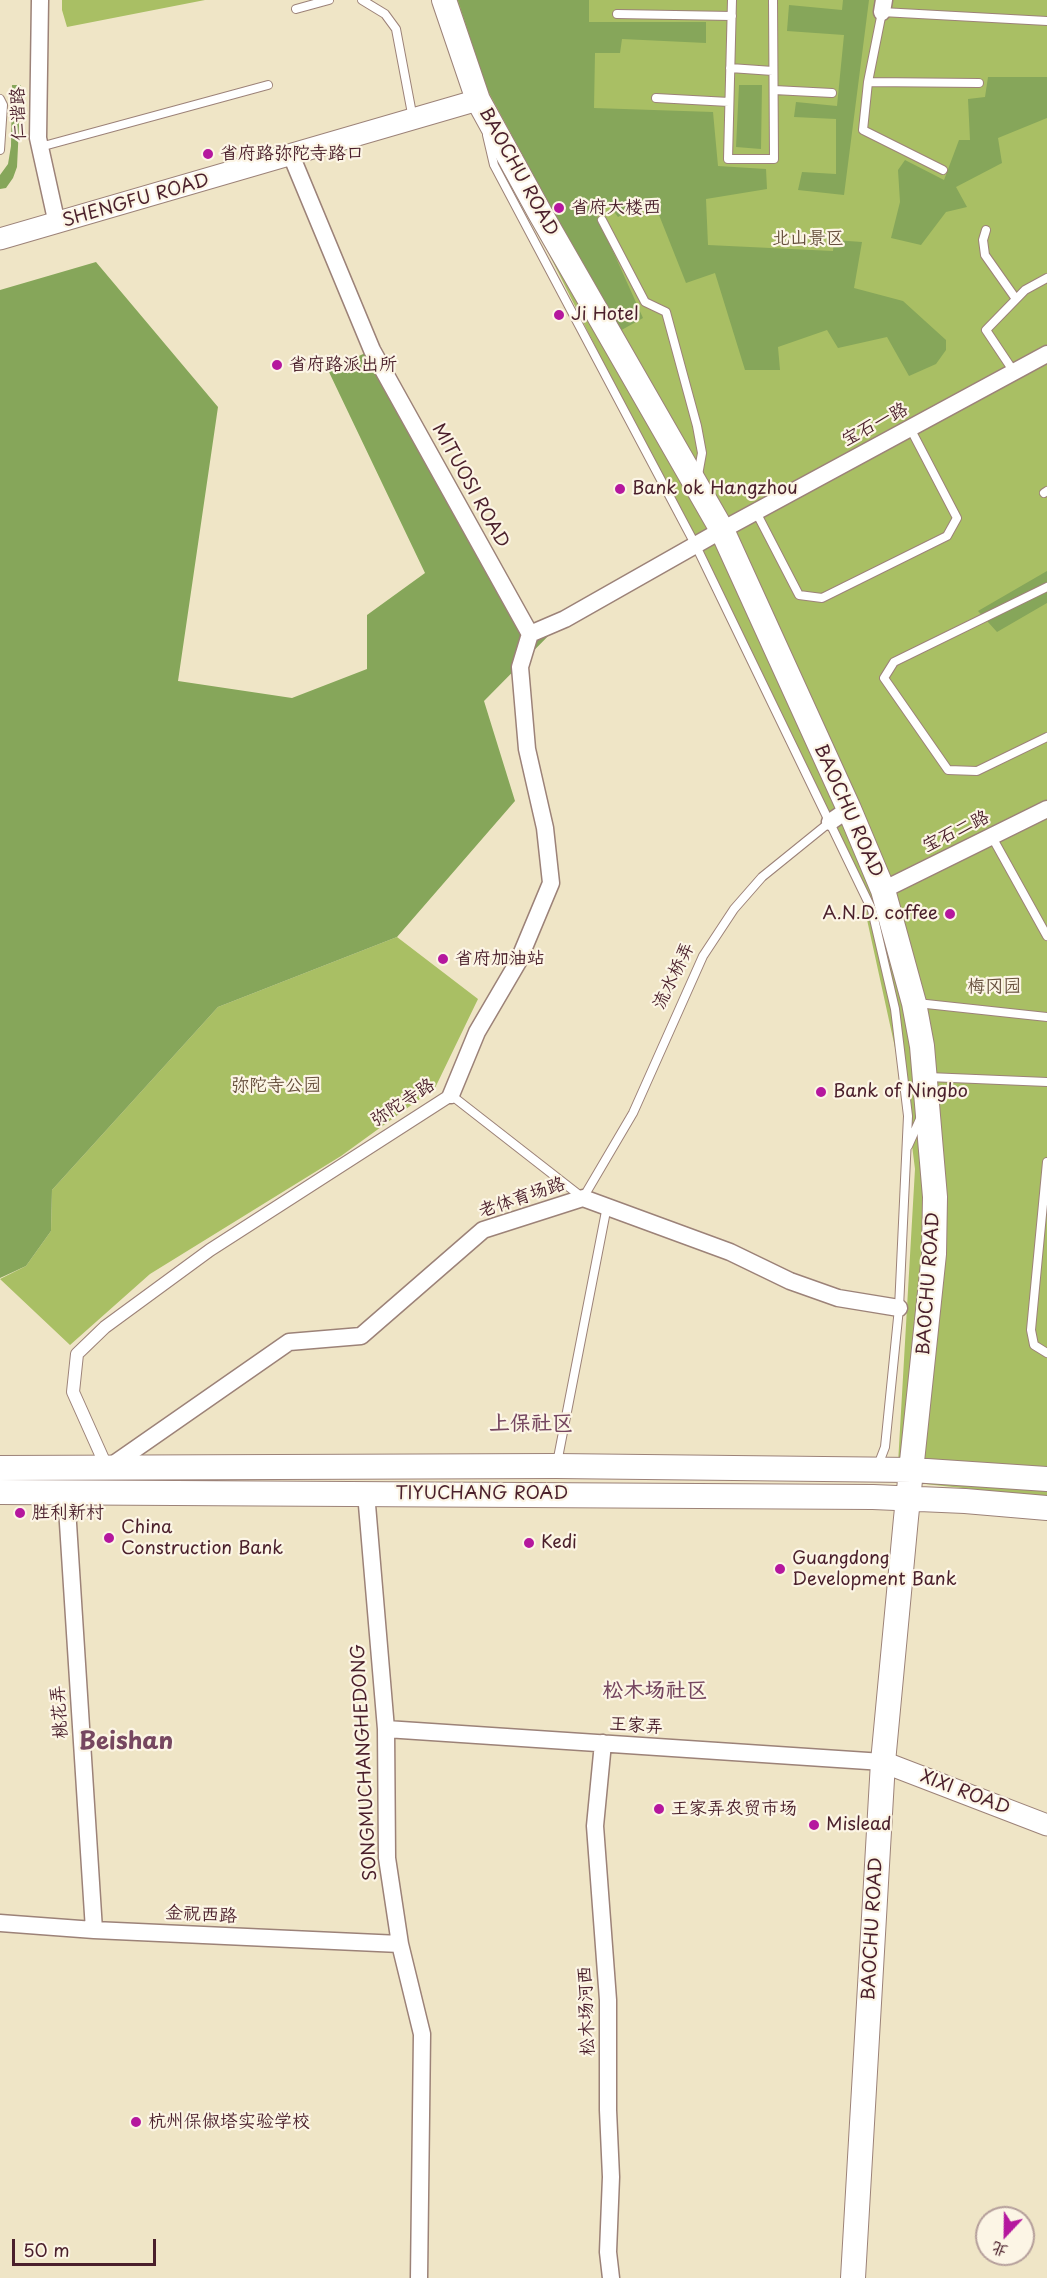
<!DOCTYPE html>
<html>
<head>
<meta charset="utf-8">
<style>
  body { margin:0 }
  #map { position:relative; width:1047px; height:2278px; overflow:hidden; background:#efe5c6; font-family:"Playpen Sans","LXGW WenKai TC",sans-serif }
  canvas { display:block }
  .north { position:absolute; left:975px; top:2206px; width:60px; height:60px; box-sizing:border-box; background:#fcf5e5; border:2px solid #b59f9b; border-radius:50%; rotate:202deg; font-size:16px; font-weight:700; line-height:24px; text-align:center; color:#4a1f2b }
  .north::after { content:''; display:block; margin:auto; width:21px; height:27px; background:#b5179e; clip-path:polygon(50% 0,100% 100%,50% 72%,0 100%) }
  .scale { position:absolute; left:12px; top:2239px; width:144px; height:27px; box-sizing:border-box; border:3px solid #4a1f2b; border-top:0; padding-left:8px; font-size:18px; line-height:21px; white-space:nowrap; color:#4a1f2b; -webkit-text-stroke:4px #fcf5e5; paint-order:stroke }
</style>
</head>
<body>
<div id="map">
<canvas width="1047" height="2278"></canvas>
<div class="north">北</div>
<div class="scale">50 m</div>
</div>
<script>
const context = document.querySelector('canvas').getContext('2d');
context.lineJoin = 'round';
function fillPath(path, color) { context.fillStyle = color; context.fill(path, 'evenodd'); }
const shape = rows => new Path2D(rows.map(r => 'M' + r).join(''));
function stroke(path, color, width, dash) { context.strokeStyle = color; context.lineWidth = width; context.lineCap = dash ? 'butt' : 'round'; context.setLineDash(dash || []); context.stroke(path); }
function write(font, color, halo, rows, align = 'center') {
  context.font = font + ' "Playpen Sans","LXGW WenKai TC",sans-serif'; context.lineWidth = 4.5; context.setLineDash([]); context.textBaseline = 'middle'; context.strokeStyle = halo; context.fillStyle = color; for (const [text, x, y, turn = 0] of rows) {
    context.save(); context.translate(x, y); context.rotate((+turn || 0) * Math.PI / 180); context.textAlign = isNaN(turn) ? turn : align; if (halo) context.strokeText(text, 0, 0); context.fillText(text, 0, 0); context.restore();
  }
}
const green = shape([
  [62,0,205,0,67,27,62,10],
  [437,0,1047,0,1047,1497,897,1481,915,1169,906,1098,859,883,809,774,487,130],
  [397,937,478,999,435,1088,341,1156,150,1274,70,1345,0,1279,26,1266,51,1231,52,1190,218,1007]
]);
const forest = shape([
  [458,0,589,0,589,22,706,22,706,43,622,39,620,53,595,53,594,108,713,112,718,166,766,169,767,189,706,199,708,245,833,251,834,240,862,242,854,288,903,301,946,340,946,350,936,364,909,376,887,337,838,348,827,330,778,347,780,370,745,370,715,273,686,283,659,215,638,205,618,217,607,202,594,209,643,318,618,332,486,87],
  [843,0,869,0,844,195,798,190,802,172,836,174,836,119,794,117,796,102,837,106,844,35,787,31,789,5,842,10],
  [988,77,1047,77,1047,118,998,138,1002,163,956,187,967,207,946,212,921,245,891,238,900,202,898,170,905,160,944,180,959,140,970,140,968,99,985,97],
  [12,85,21,85,17,167,13,178,6,188,0,189,0,175,8,164,11,146],
  [739,85,762,85,761,149,736,147],
  [96,262,218,407,178,681,292,698,367,669,367,615,425,573,328,370,372,350,530,634,565,619,484,701,515,801,397,937,218,1007,52,1190,51,1231,26,1266,0,1278,0,290],
  [1047,571,1047,603,997,632,978,611]
]);
const service = shape([
  [362,0,385,14,396,29,413,119],
  [732,0,728,159,774,159,773,0],
  [296,9,329,0],
  [617,14,732,16],
  [730,68,773,71],
  [868,82,979,83],
  [774,90,832,93],
  [656,98,729,102],
  [0,99,3,105,0,150],
  [487,135,494,165,696,546,872,910,895,1009,908,1116,899,1308,885,1447,877,1468],
  [40,147,268,85],
  [943,170,863,130,868,82,882,12,1047,21],
  [602,220,645,302,666,312,697,426,702,453,698,475],
  [986,230,983,240,985,255,1016,299],
  [1014,372,986,330,1025,290,1047,278],
  [1044,493,1047,491],
  [756,512,799,595,822,598,947,536,957,518,910,428],
  [1047,587,894,662,884,678,948,770,977,771,1047,737],
  [992,837,1047,936],
  [917,1003,1047,1017],
  [928,1077,1047,1082],
  [451,1095,583,1198,633,1113,703,956,734,909,762,877,830,822],
  [908,1146,921,1117],
  [1047,1162,1031,1330,1034,1345,1047,1353],
  [557,1463,607,1206]
]);
const pedestrian = shape([
  [107,1468,73,1392,77,1354,105,1327,210,1250,451,1095]
]);
const minor = shape([
  [40,0,38,138,57,224],
  [882,12,884,0],
  [291,155,372,350,530,634,565,619,722,530,1047,354],
  [830,822,849,809],
  [883,890,1047,809],
  [451,1095,477,1032,518,962,551,883,545,828,527,749,520,667,530,634],
  [108,1468,289,1342,361,1336,483,1230,583,1198,730,1252,790,1281,838,1298,899,1308],
  [66,1492,94,1930],
  [366,1493,386,1729,387,1858,400,1944,422,2034,419,2278],
  [386,1729,883,1762],
  [603,1743,595,1826,608,2000,608,2110,611,2177,608,2252,611,2278],
  [0,1923,94,1930,400,1944]
]);
const tertiary = shape([
  [0,239,478,100],
  [883,1762,1047,1825]
]);
const secondary = shape([
  [444,0,478,100,540,213,722,530,849,809,883,890,914,1003,922,1046,935,1197,934,1254,906,1518,883,1762,853,2278],
  [0,1468,556,1466,912,1470,1047,1479],
  [0,1492,873,1497,965,1501,1047,1508]
]);
const markers = [
  [208,154,6,"#b5179e"],
  [559,208,6,"#b5179e"],
  [559,315,6,"#b5179e"],
  [277,365,6,"#b5179e"],
  [620,489,6,"#b5179e"],
  [950,914,6,"#b5179e"],
  [443,959,6,"#b5179e"],
  [821,1092,6,"#b5179e"],
  [20,1513,6,"#b5179e"],
  [109,1538,6,"#b5179e"],
  [529,1543,6,"#b5179e"],
  [780,1569,6,"#b5179e"],
  [659,1809,6,"#b5179e"],
  [814,1825,6,"#b5179e"],
  [136,2122,6,"#b5179e"]
];
const streetNames = [
  ["仁谐路",19,114,-92],
  ["BAOCHU ROAD",518,172,61],
  ["SHENGFU ROAD",136,201,-16],
  ["宝石一路",875,425,-28],
  ["MITUOSI ROAD",470,486,61],
  ["BAOCHU ROAD",848,811,66],
  ["宝石二路",956,832,-26],
  ["流水桥弄",674,976,-64],
  ["弥陀寺路",403,1103,-33],
  ["老体育场路",522,1198,-19],
  ["BAOCHU ROAD",929,1284,-86],
  ["TIYUCHANG ROAD",482,1494],
  ["桃花弄",60,1712,-94],
  ["王家弄",636,1726,4],
  ["SONGMUCHANGHEDONG",365,1762,-93],
  ["XIXI ROAD",965,1793,21],
  ["金祝西路",201,1915,3],
  ["BAOCHU ROAD",873,1929,-87],
  ["松木场河西",587,2011,-92]
];
const poiNames = [
  ["省府路弥陀寺路口",220,154],
  ["省府大楼西",571,208],
  ["Ji Hotel",571,315],
  ["省府路派出所",289,365],
  ["Bank ok Hangzhou",632,489],
  ["A.N.D. coffee",938,914,"right"],
  ["省府加油站",455,959],
  ["Bank of Ningbo",833,1092],
  ["胜利新村",32,1513],
  ["China",121,1528],
  ["Construction Bank",121,1549],
  ["Kedi",541,1543],
  ["Guangdong",792,1559],
  ["Development Bank",792,1580],
  ["王家弄农贸市场",671,1809],
  ["Mislead",826,1825],
  ["杭州保俶塔实验学校",148,2122]
];
const parkNames = [
  ["北山景区",808,239],
  ["梅冈园",994,987],
  ["弥陀寺公园",276,1086]
];
const quarterNames = [
  ["上保社区",531,1424],
  ["松木场社区",655,1691]
];
const districtNames = [
  ["Beishan",126,1742]
];
fillPath(green, '#a9bf64');
fillPath(forest, '#86a65a');
stroke(service, '#9c8278', 10);
stroke(pedestrian, '#9c8278', 14);
stroke(minor, '#9c8278', 19);
stroke(tertiary, '#9c8278', 23);
stroke(secondary, '#9c8278', 26);
stroke(service, '#fff', 8);
stroke(pedestrian, '#fff', 12);
stroke(minor, '#fff', 16);
stroke(tertiary, '#fff', 21);
stroke(secondary, '#fff', 24);
for (const [x, y, r, color] of markers) { const dot = new Path2D(); dot.arc(x, y, r, 0, 2 * Math.PI); context.fillStyle = color; context.fill(dot); stroke(dot, '#fcf5e5', 2); }
write('18px', '#4a1f2b', '#fcf5e5', streetNames);
write('18px', '#4a1f2b', '#fcf5e5', poiNames, 'left');
write('18px', '#664f3c', '#fcf5e5', parkNames);
write('bold 21px', '#764760', '#fcf5e5', quarterNames);
write('bold 24px', '#764760', '#fcf5e5', districtNames);
</script>
</body>
</html>
